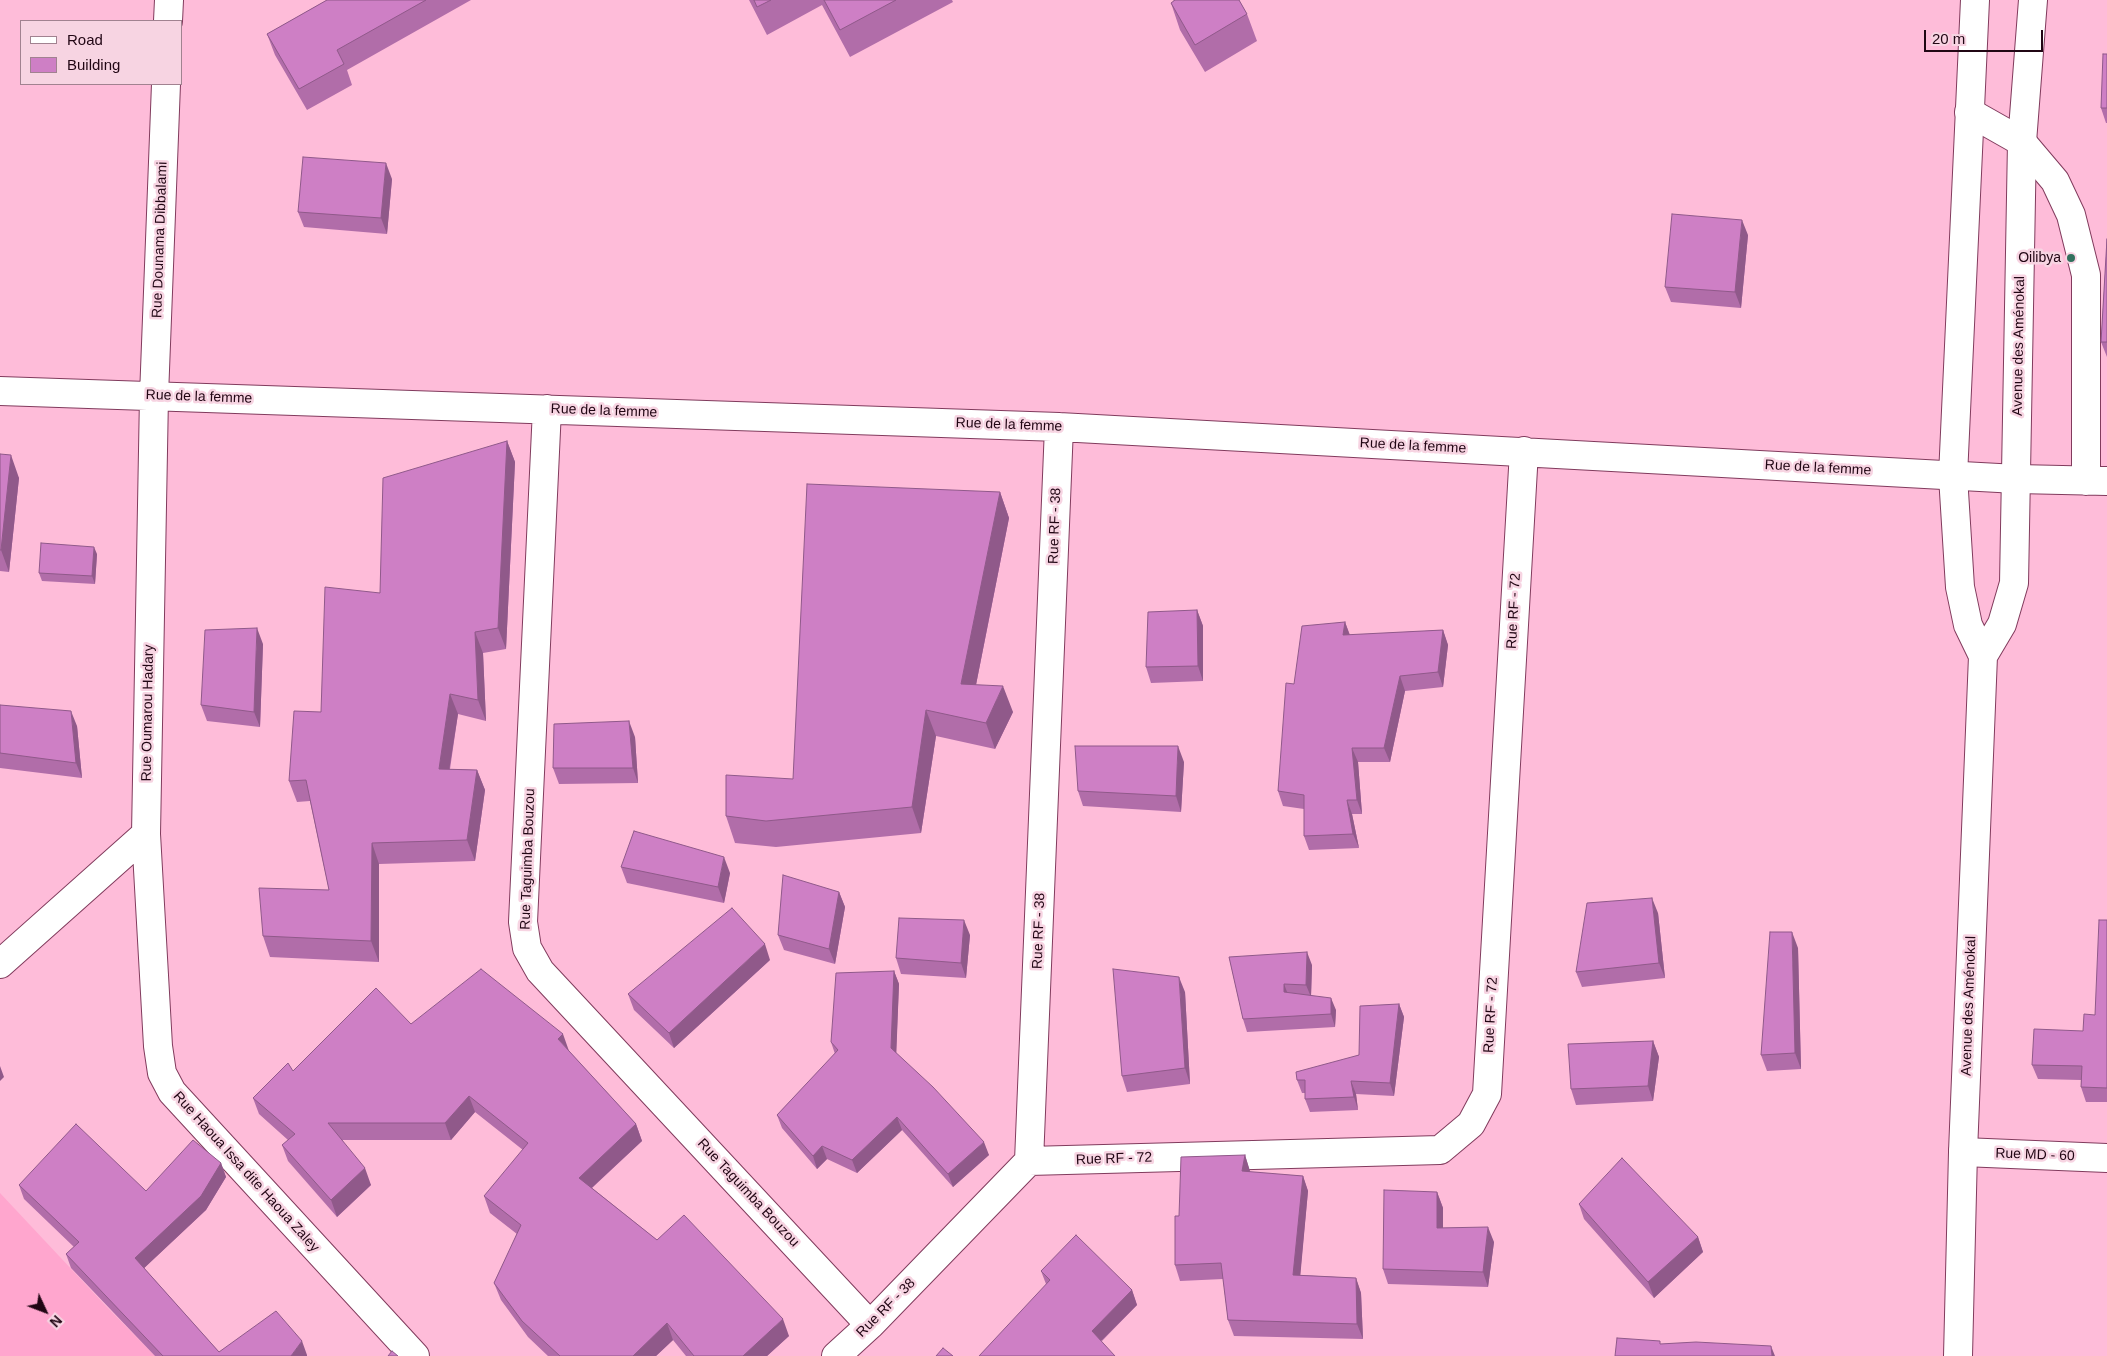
<!DOCTYPE html>
<html>
<head>
<meta charset="utf-8">
<style>
  body { margin:0 }
  #map { position:relative; width:2107px; height:1356px; overflow:hidden; background:#febcd9; font-family:Helvetica,sans-serif }
  canvas { display:block }
  .legend { position:absolute; left:20px; top:20px; width:162px; height:65px; box-sizing:border-box; background:#f7d4e2; border:1px solid #a18290; margin:0; padding:6px 9px; list-style:none; font-size:15px; color:#210614 }
  .legend li { display:flex; align-items:center; gap:10px; height:25px }
  .legend b { width:25px; border:1px solid #a18290 }
  .north { position:absolute; left:20px; top:1286px; width:50px; height:50px; -webkit-text-stroke:4px #f7d4e2; paint-order:stroke; rotate:133deg; font-size:14px; font-weight:700; line-height:20px; text-align:center; color:#210614 }
  .north::after { content:''; display:block; margin:auto; width:18px; height:22px; background:#210614; clip-path:polygon(50% 0,100% 100%,50% 72%,0 100%) }
  .scale { position:absolute; left:1924px; top:30px; width:119px; height:22px; box-sizing:border-box; border:2px solid #210614; border-top:0; padding-left:6px; font-size:15px; line-height:18px; white-space:nowrap; color:#210614; -webkit-text-stroke:4px #f7d4e2; paint-order:stroke }
</style>
</head>
<body>
<div id="map">
<canvas width="2107" height="1356"></canvas>
<ul class="legend">
<li><b style="height:6px;background:#fff"></b>Road</li>
<li><b style="height:14px;background:#ce7fc5"></b>Building</li>
</ul>
<div class="north">N</div>
<div class="scale">20 m</div>
</div>
<script>
const context = document.querySelector('canvas').getContext('2d');
context.lineJoin = 'round';
function fillPath(path, color) { context.fillStyle = color; context.fill(path, 'evenodd'); }
const shape = rows => new Path2D(rows.map(r => 'M' + r).join(''));
function stroke(path, color, width, dash) { context.strokeStyle = color; context.lineWidth = width; context.lineCap = dash ? 'butt' : 'round'; context.setLineDash(dash || []); context.stroke(path); }
function write(font, color, halo, rows, align = 'center') {
  context.font = font + ' Helvetica,sans-serif'; context.lineWidth = 5; context.setLineDash([]); context.textBaseline = 'middle'; context.strokeStyle = halo; context.fillStyle = color; for (const [text, x, y, turn = 0] of rows) {
    context.save(); context.translate(x, y); context.rotate((+turn || 0) * Math.PI / 180); context.textAlign = isNaN(turn) ? turn : align; if (halo) context.strokeText(text, 0, 0); context.fillText(text, 0, 0); context.restore();
  }
}
const built = shape([
  [0,1193,105,1305,155,1356,0,1356]
]);
const minor = shape([
  [168,21,169,0],
  [1969,112,2022,142,2055,181,2071,215,2086,275,2086,481],
  [0,391,1059,427,2017,479,2107,481],
  [547,409,523,922,527,948,540,971,870,1325],
  [146,834,158,1046,162,1073,172,1092,415,1356],
  [0,964,146,834,154,396,166,84],
  [1963,1152,2107,1158],
  [1029,1161,1440,1150,1471,1124,1487,1094,1524,451],
  [836,1356,870,1325,1029,1161,1059,427]
]);
const major = shape([
  [1975,0,1953,476,1960,587,1968,625,1983,656],
  [1958,1356,1963,1152,1983,656,2002,624,2014,583,2022,142,2033,0]
]);
const wall = shape([
  [327,0,471,0,347,70,352,85,307,110,275,55,267,34],
  [749,0,952,0,953,2,850,57,822,5,767,35],
  [1173,0,1239,0,1247,14,1257,41,1205,72,1180,30,1171,3,1174,1],
  [2107,54,2107,123,2106,123,2101,108],
  [392,179,387,234,304,227,298,212],
  [1748,235,1741,308,1671,302,1665,287],
  [2107,239,2107,357,2101,342],
  [507,441,515,462,506,649,483,653,486,721,458,714,450,769,477,770,485,790,475,861,379,864,379,962,270,957,263,936,329,890,310,801,297,802,289,781,321,712,380,593],
  [0,454,19,478,9,572,0,571],
  [1000,492,1009,518,976,685,1013,712,995,749,936,736,921,833,776,847,735,843,726,816,793,779],
  [97,554,95,584,42,581,39,573],
  [1197,610,1203,626,1203,681,1151,683,1146,667],
  [1345,622,1350,635,1443,630,1448,645,1443,687,1405,691,1390,762,1358,762,1362,814,1352,814,1359,848,1309,850,1304,836,1304,809,1283,806,1278,791,1294,684],
  [263,644,260,727,207,721,201,705],
  [0,705,77,726,82,778,0,768],
  [635,737,638,783,559,784,553,768],
  [1184,762,1181,812,1083,806,1078,791],
  [621,867,730,873,724,903,627,883],
  [839,892,845,907,835,964,784,950,778,935],
  [1658,913,1665,978,1582,987,1576,972],
  [2107,920,2107,1102,2086,1102,2081,1087,2081,1080,2038,1079,2032,1065,2083,1031,2095,1015],
  [970,935,966,978,901,974,896,958],
  [1798,948,1801,1069,1767,1071,1761,1055],
  [1229,957,1312,965,1311,995,1336,1010,1335,1027,1247,1032,1243,1019],
  [770,960,674,1048,634,1010,628,994],
  [894,971,899,984,896,1053,989,1155,953,1187,902,1130,857,1173,827,1159,817,1169,782,1128,777,1115,835,1054,831,1042],
  [1185,992,1190,1084,1127,1092,1122,1076],
  [1399,1004,1404,1017,1394,1096,1356,1094,1358,1110,1310,1112,1305,1099,1305,1093,1302,1093,1297,1080,1359,1055],
  [411,1024,569,1051,636,1124,642,1141,592,1188,657,1240,789,1336,767,1356,686,1356,673,1340,656,1356,548,1356,528,1337,501,1300,494,1283,517,1234,490,1213,484,1196,523,1150,475,1112,451,1140,342,1140,371,1185,337,1217,288,1161,282,1145,288,1140,259,1114,253,1098,293,1071],
  [1653,1041,1659,1057,1653,1101,1576,1105,1571,1089],
  [1245,1155,1250,1172,1303,1176,1308,1191,1300,1275,1356,1278,1361,1293,1363,1339,1234,1336,1228,1320,1223,1279,1180,1281,1175,1265,1179,1216],
  [221,1163,226,1177,206,1210,144,1268,219,1352,307,1355,307,1356,155,1356,71,1268,66,1254,74,1247,24,1199,19,1185,146,1191],
  [1437,1192,1443,1208,1443,1228,1494,1242,1488,1287,1388,1284,1383,1269],
  [1579,1204,1698,1237,1703,1252,1654,1298,1584,1219],
  [1041,1271,1132,1290,1137,1305,1102,1341,1046,1284]
]);
const shadedWall = shape([
  [386,163,392,179,387,234,381,218],
  [1742,220,1748,235,1741,308,1735,292],
  [507,441,515,462,506,649,498,628],
  [11,455,19,478,9,572,1,550],
  [1000,492,1009,518,971,710,961,684],
  [94,547,97,554,95,584,92,576],
  [1197,610,1203,626,1203,681,1198,666],
  [1345,622,1350,636,1343,635],
  [257,628,263,644,260,727,254,712],
  [1443,630,1448,645,1443,687,1438,672],
  [475,632,483,653,486,721,478,700],
  [1400,676,1405,691,1390,762,1384,748],
  [1003,686,1013,712,995,749,986,723],
  [450,694,458,714,446,790,439,769],
  [926,710,936,736,921,833,912,807],
  [71,711,77,726,82,778,76,763],
  [629,721,635,737,638,783,633,768],
  [1178,746,1184,762,1181,812,1176,796],
  [1352,748,1358,762,1362,814,1357,800],
  [477,770,485,790,475,861,467,840],
  [1347,800,1352,814,1359,848,1353,834],
  [372,843,379,864,379,962,371,941],
  [724,857,730,873,724,903,718,887],
  [839,892,845,907,835,964,829,949],
  [1652,898,1658,913,1665,978,1659,963],
  [964,920,970,935,966,978,961,963],
  [1792,932,1798,948,1801,1069,1795,1053],
  [765,944,770,960,674,1048,669,1033],
  [1307,952,1312,965,1311,997,1306,985],
  [894,971,899,984,896,1061,891,1048],
  [1179,977,1185,992,1190,1084,1185,1068],
  [1284,984,1289,997,1284,992],
  [1331,998,1336,1010,1335,1027,1331,1014],
  [1399,1004,1404,1017,1394,1096,1390,1083],
  [563,1034,569,1051,558,1039],
  [1653,1041,1659,1057,1653,1101,1648,1086],
  [0,1066,4,1077,0,1081],
  [1351,1081,1356,1094,1358,1110,1354,1097],
  [469,1096,475,1112,451,1140,445,1123],
  [897,1117,902,1130,857,1173,852,1160],
  [636,1124,642,1141,585,1194,579,1178],
  [984,1142,989,1155,953,1187,948,1174],
  [822,1146,827,1159,817,1169,813,1156],
  [1245,1155,1250,1171,1248,1186,1242,1171],
  [221,1163,226,1177,206,1210,140,1272,135,1258],
  [365,1168,371,1185,337,1217,331,1200],
  [1303,1176,1308,1191,1299,1290,1293,1275],
  [1437,1192,1443,1208,1443,1244,1437,1228],
  [1488,1227,1494,1242,1488,1287,1483,1272],
  [1698,1237,1703,1252,1654,1298,1648,1282],
  [1356,1278,1361,1293,1363,1339,1357,1324],
  [1132,1290,1137,1305,1097,1345,1092,1331],
  [783,1319,789,1336,767,1356,743,1356],
  [667,1323,673,1340,656,1356,633,1356],
  [302,1341,307,1355,307,1356,291,1356],
  [1771,1346,1775,1356,1772,1356]
]);
const building = shape([
  [327,0,426,0,337,50,344,64,299,89,267,34,327,0],
  [754,0,771,0,757,7,754,0],
  [824,0,896,0,840,30,824,0],
  [1175,0,1239,0,1247,14,1195,45,1171,3,1175,0],
  [2103,54,2107,54,2107,108,2101,108,2103,54],
  [303,157,386,163,381,218,298,212,303,157],
  [1672,214,1742,220,1735,292,1665,287,1672,214],
  [2107,239,2107,342,2101,342,2107,239],
  [507,441,498,628,475,632,478,700,450,694,439,769,477,770,467,840,372,843,371,941,263,936,259,888,329,890,306,780,289,781,294,711,321,712,325,587,380,593,383,478,507,441],
  [0,454,11,455,1,550,0,550,0,454],
  [807,484,1000,492,961,684,1003,686,986,723,926,710,912,807,766,821,726,816,726,775,793,779,807,484],
  [41,543,94,547,92,576,39,573,41,543],
  [1197,610,1198,666,1146,667,1148,612,1197,610],
  [1345,622,1343,635,1443,630,1438,672,1400,676,1384,748,1352,748,1357,800,1347,800,1353,834,1304,836,1304,795,1278,791,1286,683,1294,684,1302,626,1345,622],
  [257,628,254,712,201,705,205,630,257,628],
  [0,705,71,711,76,763,0,753,0,705],
  [629,721,633,768,553,768,554,724,629,721],
  [1075,746,1178,746,1176,796,1078,791,1075,746],
  [634,831,724,857,718,887,621,867,634,831],
  [783,875,839,892,829,949,778,935,783,875],
  [1652,898,1659,963,1576,972,1587,903,1652,898],
  [732,908,765,944,669,1033,628,994,732,908],
  [899,918,964,920,961,963,896,958,899,918],
  [2099,920,2107,920,2107,1088,2081,1087,2082,1066,2032,1065,2034,1029,2083,1031,2084,1014,2095,1015,2099,920],
  [1770,932,1792,932,1795,1053,1761,1055,1770,932],
  [1307,952,1306,985,1284,984,1284,992,1331,998,1331,1014,1243,1019,1229,957,1307,952],
  [481,969,563,1034,558,1039,636,1124,579,1178,657,1240,684,1215,783,1319,743,1356,694,1356,667,1323,633,1356,560,1356,522,1321,494,1283,521,1225,484,1196,528,1143,469,1096,445,1123,328,1123,365,1168,331,1200,282,1145,295,1134,253,1098,288,1063,293,1071,376,988,411,1024,481,969],
  [1113,969,1179,977,1185,1068,1122,1076,1113,969],
  [894,971,891,1048,933,1087,984,1142,948,1174,897,1117,852,1160,822,1146,813,1156,777,1115,838,1050,831,1042,836,973,894,971],
  [1399,1004,1390,1083,1351,1081,1354,1097,1305,1099,1305,1080,1297,1080,1296,1072,1359,1055,1360,1006,1399,1004],
  [1653,1041,1648,1086,1571,1089,1568,1044,1653,1041],
  [76,1124,146,1191,193,1140,221,1163,201,1196,135,1258,219,1352,276,1311,302,1341,291,1356,163,1356,66,1254,79,1242,19,1185,76,1124],
  [1245,1155,1242,1171,1303,1176,1293,1275,1356,1278,1357,1324,1228,1320,1221,1263,1175,1265,1175,1216,1179,1216,1181,1157,1245,1155],
  [1622,1158,1698,1237,1648,1282,1579,1204,1622,1158],
  [1384,1190,1437,1192,1437,1228,1488,1227,1483,1272,1383,1269,1384,1190],
  [1076,1235,1132,1290,1092,1331,1115,1356,979,1356,1050,1280,1041,1271,1076,1235],
  [1617,1338,1660,1341,1660,1344,1696,1342,1771,1346,1772,1356,1615,1356,1617,1338],
  [943,1348,953,1356,936,1356,943,1348],
  [392,1351,398,1356,388,1356,392,1351]
]);
const markers = [
  [2071,258,5,"#31705d"]
];
const streetNames = [
  ["Rue Dounama Dibbalami",160,240,-88],
  ["Avenue des Aménokal",2019,346,-89],
  ["Rue de la femme",199,397,2],
  ["Rue de la femme",604,411,2],
  ["Rue de la femme",1009,425,2],
  ["Rue de la femme",1413,446,3],
  ["Rue de la femme",1818,468,3],
  ["Rue RF - 38",1055,526,-88],
  ["Rue RF - 72",1514,611,-87],
  ["Rue Oumarou Hadary",148,713,-89],
  ["Rue Taguimba Bouzou",528,859,-88],
  ["Rue RF - 38",1039,931,-88],
  ["Avenue des Aménokal",1969,1006,-88],
  ["Rue RF - 72",1491,1015,-87],
  ["Rue MD - 60",2035,1155,2],
  ["Rue RF - 72",1114,1159,-2],
  ["Rue Haoua Issa dite Haoua Zaley",246,1172,48],
  ["Rue Taguimba Bouzou",748,1193,47],
  ["Rue RF - 38",886,1308,-45]
];
const poiNames = [
  ["Oilibya",2061,258]
];
fillPath(built, '#ffa6ce');
stroke(minor, '#813b5d', 30);
stroke(major, '#813b5d', 30);
stroke(minor, '#fff', 28);
stroke(major, '#fff', 28);
fillPath(wall, '#b16da9');
fillPath(shadedWall, '#90598a');
fillPath(building, '#ce7fc5');
stroke(building, '#90598a', 1);
for (const [x, y, r, color] of markers) { const dot = new Path2D(); dot.arc(x, y, r, 0, 2 * Math.PI); context.fillStyle = color; context.fill(dot); stroke(dot, '#f7d4e2', 2); }
write('14px', '#210614', '#f7d4e2', streetNames);
write('14px', '#210614', '#f7d4e2', poiNames, 'right');
</script>
</body>
</html>
